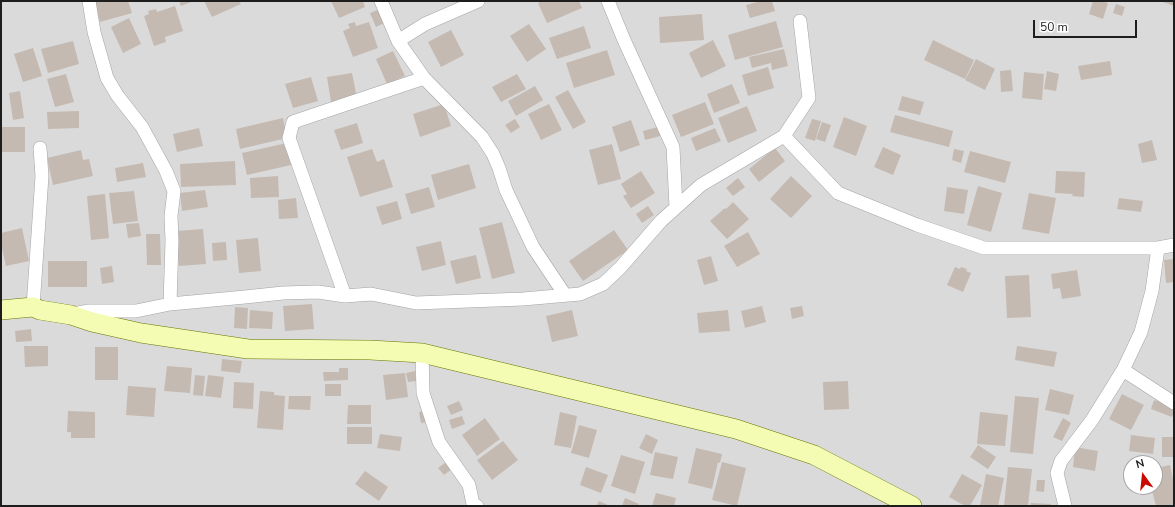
<!DOCTYPE html>
<html>
<head>
<meta charset="utf-8">
<style>
  body { margin:0 }
  #map { position:relative; width:1175px; height:507px; overflow:hidden; background:#efebe2; font-family:"Nunito Sans",sans-serif }
  canvas { display:block }
  .frame { position:absolute; inset:0; border:2px solid #1d1d1d; pointer-events:none }
  .north { position:absolute; left:1123px; top:455px; width:40px; height:40px; box-sizing:border-box; background:#fff; border:1px solid #a5a5a5; border-radius:50%; rotate:345deg; font-size:11px; font-weight:700; line-height:16px; text-align:center; color:#1d1d1d }
  .north::after { content:''; display:block; margin:auto; width:14px; height:18px; background:#ca0a00; clip-path:polygon(50% 0,100% 100%,50% 72%,0 100%) }
  .scale { position:absolute; left:1033px; top:20px; width:104px; height:18px; box-sizing:border-box; border:2px solid #1d1d1d; border-top:0; padding-left:5px; font-size:12px; line-height:14px; white-space:nowrap; color:#1d1d1d; -webkit-text-stroke:3px #fff; paint-order:stroke }
</style>
</head>
<body>
<div id="map">
<canvas width="1175" height="507"></canvas>
<div class="frame"></div>
<div class="north">N</div>
<div class="scale">50 m</div>
</div>
<script>
const context = document.querySelector('canvas').getContext('2d');
context.lineJoin = 'round';
function fillPath(path, color) { context.fillStyle = color; context.fill(path, 'evenodd'); }
const shape = rows => new Path2D(rows.map(r => 'M' + r).join(''));
function stroke(path, color, width, dash) { context.strokeStyle = color; context.lineWidth = width; context.lineCap = dash ? 'butt' : 'round'; context.setLineDash(dash || []); context.stroke(path); }
const residential = shape([
  [1,1,1174,1,1174,506,1,506],
  [1131,463,1155,463,1155,487,1131,487]
]);
const building = shape([
  [94,1,128,1,132,13,100,22],
  [179,1,194,1,181,6],
  [204,1,239,1,241,4,212,17],
  [331,1,363,1,365,7,339,18],
  [542,1,579,1,582,8,547,23,538,3],
  [761,1,772,1,775,11,750,18,746,5],
  [1093,1,1101,1,1108,3,1103,19,1089,14],
  [1160,1,1174,1,1174,6],
  [1116,4,1125,7,1122,16,1113,13],
  [175,6,183,31,165,37,166,42,154,46,144,16,149,14,148,11,156,9,157,12],
  [380,9,386,22,376,27,370,13],
  [702,14,704,40,660,43,659,17],
  [129,18,141,44,123,53,111,27],
  [776,21,783,47,735,60,728,35],
  [355,22,356,26,369,22,378,48,353,57,343,31,350,28,348,24],
  [529,24,546,49,527,62,510,36],
  [584,26,591,48,557,59,549,38],
  [451,30,464,55,441,67,428,42],
  [713,40,726,66,701,78,689,53],
  [933,40,974,60,965,79,924,60],
  [73,41,79,64,48,73,41,49],
  [33,48,42,76,23,82,14,54],
  [784,49,788,66,772,70,771,63,752,68,749,57],
  [607,50,615,75,574,88,566,63],
  [393,51,405,76,387,84,376,59],
  [976,59,995,69,985,90,965,80],
  [1110,61,1112,75,1081,80,1078,66],
  [768,67,774,88,748,96,742,75],
  [1011,70,1013,91,1001,92,1000,71],
  [1047,71,1059,74,1056,91,1044,89],
  [1024,72,1044,74,1042,100,1022,98],
  [352,73,357,98,331,102,327,77],
  [66,74,74,102,55,107,47,79],
  [517,74,526,89,501,102,492,87],
  [311,77,318,101,293,108,285,84],
  [732,84,740,103,714,113,707,94],
  [535,86,543,100,516,116,508,101],
  [568,90,586,122,573,129,555,97],
  [20,91,24,118,13,120,9,93],
  [902,96,924,102,920,115,898,110],
  [705,102,714,124,681,137,672,115],
  [444,104,451,126,420,137,413,114],
  [549,104,562,130,541,140,528,114],
  [747,106,757,131,728,143,718,118],
  [79,111,79,128,48,129,47,112],
  [895,115,953,131,949,147,890,132],
  [844,117,867,126,856,156,833,147],
  [283,118,287,138,240,149,236,129],
  [515,119,520,127,511,133,505,125],
  [812,119,821,121,815,141,805,138],
  [631,120,640,145,620,152,612,127],
  [822,122,831,125,825,142,816,139],
  [357,123,363,143,341,150,334,130],
  [1,127,25,127,25,152,1,152],
  [658,127,660,136,645,140,643,131],
  [199,128,203,146,177,152,173,134],
  [715,128,721,141,696,151,691,138],
  [1152,140,1157,160,1142,163,1138,144],
  [287,143,291,165,247,175,242,153],
  [612,144,621,179,598,185,589,150],
  [883,147,901,155,893,175,874,167],
  [775,148,785,161,759,182,749,169],
  [372,149,377,162,384,159,393,187,360,197,347,157],
  [954,149,964,151,961,163,952,160],
  [81,150,83,160,89,159,93,176,53,185,47,158],
  [970,151,1011,162,1005,183,964,172],
  [235,161,236,185,181,187,180,164],
  [143,163,146,177,117,182,115,168],
  [469,164,476,188,438,200,431,175],
  [641,171,655,193,631,208,623,196,627,194,621,184],
  [1056,171,1085,172,1084,197,1072,196,1073,194,1055,193],
  [278,176,279,197,251,198,250,178],
  [791,176,812,196,791,218,770,199],
  [738,178,745,187,733,196,726,188],
  [978,186,1002,193,991,232,967,225],
  [429,187,435,207,411,214,405,194],
  [947,187,968,190,964,214,944,211],
  [205,190,208,207,182,211,180,193],
  [134,191,138,221,113,224,109,193],
  [1029,193,1056,198,1049,234,1022,229],
  [105,194,109,238,91,240,87,196],
  [296,198,298,218,279,219,278,200],
  [1119,198,1143,201,1141,212,1117,209],
  [397,201,402,219,382,225,376,207],
  [733,202,749,219,727,239,710,221,725,208,726,209],
  [648,206,654,215,642,223,636,214],
  [502,222,515,273,492,279,479,228],
  [139,223,141,236,128,238,126,224],
  [22,228,29,261,6,266,1,244,1,233],
  [203,229,206,264,179,266,176,231],
  [614,230,628,250,583,281,569,261],
  [748,232,760,254,737,267,724,246],
  [146,234,160,234,161,265,147,265],
  [258,238,261,271,239,273,236,240],
  [441,241,446,265,422,271,416,247],
  [226,242,227,260,213,261,212,243],
  [476,255,481,278,456,284,450,261],
  [711,256,718,281,704,285,697,260],
  [1174,259,1174,282,1166,283,1164,260],
  [48,261,87,261,87,287,48,287],
  [112,266,114,282,102,284,100,268],
  [955,267,960,269,961,267,967,269,966,271,971,273,963,292,947,285],
  [1077,270,1081,296,1062,299,1060,288,1053,289,1051,274],
  [1029,275,1031,317,1007,318,1005,276],
  [312,304,314,329,285,331,283,306],
  [762,306,766,322,745,328,741,311],
  [802,306,804,316,792,319,790,308],
  [235,307,248,308,247,329,234,328],
  [250,310,273,312,272,329,249,328],
  [572,310,578,336,552,342,546,316],
  [728,310,730,331,699,333,697,313],
  [31,329,32,341,16,342,15,331],
  [24,346,48,346,48,366,25,367],
  [1017,346,1057,352,1054,367,1015,360],
  [95,347,118,347,118,380,95,380],
  [222,359,242,361,240,373,221,371],
  [167,366,192,368,190,393,164,391],
  [339,368,348,368,348,380,324,381,323,372,339,372],
  [415,371,416,381,408,382,406,373],
  [405,373,408,397,386,400,383,375],
  [195,375,205,376,203,396,193,395],
  [208,375,224,377,221,398,205,396],
  [848,381,849,409,824,410,823,382],
  [234,382,254,383,253,409,233,408],
  [325,384,341,384,341,396,325,396],
  [128,386,156,388,154,417,126,415],
  [1050,389,1074,395,1069,415,1045,410],
  [260,391,274,392,274,395,285,396,283,430,257,428],
  [1122,394,1144,405,1131,430,1109,419],
  [289,396,311,396,310,410,288,409],
  [1015,396,1039,398,1033,454,1010,452],
  [1154,400,1174,407,1174,413,1172,417,1151,409],
  [459,401,463,410,451,415,447,406],
  [348,405,371,405,371,424,347,424],
  [68,411,95,412,95,438,71,438,71,432,67,432],
  [427,411,428,422,421,423,419,412],
  [560,412,577,416,571,448,554,445],
  [980,412,1008,415,1005,446,977,444],
  [462,416,465,424,452,429,449,420],
  [485,418,500,439,477,456,462,435],
  [1063,418,1071,423,1062,441,1053,437],
  [579,425,597,430,589,458,571,453],
  [347,427,372,427,372,444,347,444],
  [380,434,402,437,400,451,377,448],
  [646,434,658,440,652,454,639,448],
  [1131,435,1155,438,1153,454,1129,451],
  [1162,437,1174,437,1174,457,1162,457],
  [503,441,518,460,492,480,477,460],
  [978,445,996,457,988,469,970,457],
  [1075,447,1098,451,1095,471,1073,467],
  [696,448,722,454,720,463,718,462,712,489,688,483],
  [655,452,678,457,673,479,650,475],
  [621,455,645,462,635,494,611,486],
  [446,462,452,469,444,475,438,468],
  [722,462,746,468,737,506,712,500],
  [1170,465,1174,484,1174,506,1156,506,1151,487,1155,487,1155,468],
  [586,467,608,475,601,493,580,485],
  [1008,467,1032,469,1028,506,1004,506],
  [365,471,388,487,379,501,355,484],
  [962,474,982,485,970,506,965,506,949,497],
  [986,474,1004,478,998,506,980,506],
  [1037,480,1045,480,1044,492,1036,491],
  [656,493,676,498,674,506,652,506],
  [625,498,639,504,638,506,622,506],
  [599,501,610,506,596,506],
  [1031,503,1051,504,1051,506,1030,506]
]);
const street = shape([
  [89,1,94,32,107,78,117,95,142,127,166,171,174,191,171,216,172,241,170,304],
  [381,1,398,41,424,78,482,137,493,154,499,168,506,190,533,247,565,295],
  [608,1,624,40,673,147,676,207],
  [398,41,425,24,478,1],
  [784,136,809,98,800,21],
  [345,296,289,138,293,122,424,78],
  [33,307,42,176,40,148],
  [73,314,89,311,136,311,170,304,245,297,283,293,318,292,345,296,371,294,416,303,523,299,580,294,603,284,620,268,661,221,701,185,784,136,838,193,917,225,984,248,1158,248,1174,245],
  [422,353,423,393,439,442,469,485,473,504,477,506],
  [1123,370,1174,403],
  [1065,506,1057,473,1061,461,1092,420,1123,370,1141,332,1152,291,1158,248]
]);
const secondary = shape([
  [1,310,33,307,40,310,71,315,92,322,141,333,248,349,370,350,422,353,736,429,814,455,912,506]
]);
fillPath(residential, '#dbdada');
fillPath(building, '#c4bab2');
stroke(street, '#a4a4a4', 14);
stroke(secondary, '#657701', 20);
stroke(street, '#fff', 13);
stroke(secondary, '#f4fcb4', 19);
</script>
</body>
</html>
